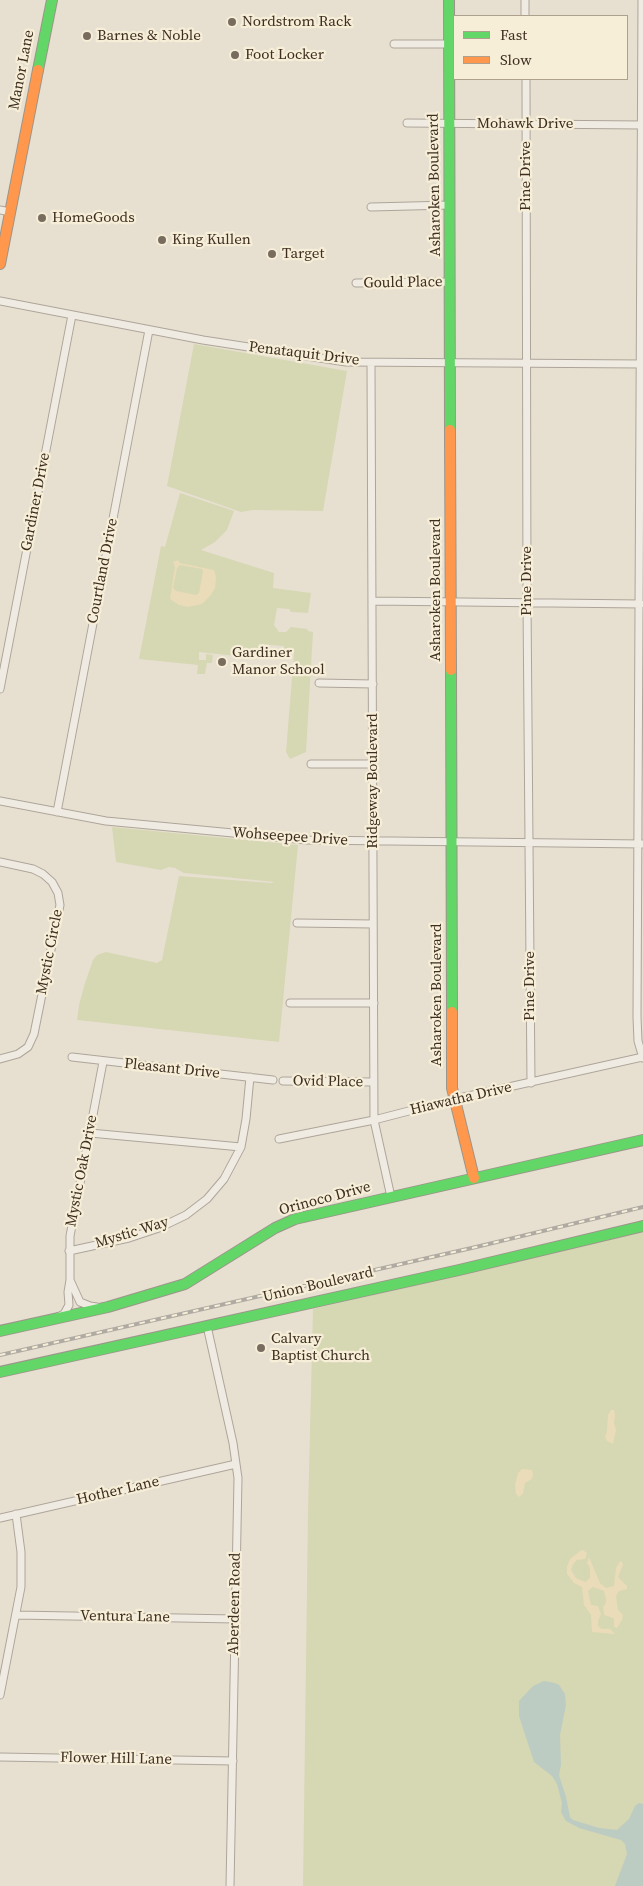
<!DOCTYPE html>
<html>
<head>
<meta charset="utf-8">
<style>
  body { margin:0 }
  #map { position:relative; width:643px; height:1886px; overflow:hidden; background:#e7e0d1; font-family:"Source Serif 4",serif }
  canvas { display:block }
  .legend { position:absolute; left:453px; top:15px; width:175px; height:65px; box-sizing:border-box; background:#f7eed8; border:1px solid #ada18e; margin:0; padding:6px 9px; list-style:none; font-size:15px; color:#3d2e20 }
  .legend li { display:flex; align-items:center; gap:10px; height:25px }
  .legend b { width:25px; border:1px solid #ada18e }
</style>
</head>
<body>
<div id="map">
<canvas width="643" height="1886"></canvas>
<ul class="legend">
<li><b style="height:6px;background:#63d668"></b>Fast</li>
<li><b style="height:6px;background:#ff974d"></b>Slow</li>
</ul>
</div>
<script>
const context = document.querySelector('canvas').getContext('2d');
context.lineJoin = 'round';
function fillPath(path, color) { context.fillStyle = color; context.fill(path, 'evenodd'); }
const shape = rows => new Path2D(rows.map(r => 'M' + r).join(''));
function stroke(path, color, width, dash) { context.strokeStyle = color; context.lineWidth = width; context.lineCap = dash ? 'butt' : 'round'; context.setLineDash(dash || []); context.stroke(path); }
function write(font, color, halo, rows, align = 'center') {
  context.font = font + ' "Source Serif 4",serif'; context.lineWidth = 4.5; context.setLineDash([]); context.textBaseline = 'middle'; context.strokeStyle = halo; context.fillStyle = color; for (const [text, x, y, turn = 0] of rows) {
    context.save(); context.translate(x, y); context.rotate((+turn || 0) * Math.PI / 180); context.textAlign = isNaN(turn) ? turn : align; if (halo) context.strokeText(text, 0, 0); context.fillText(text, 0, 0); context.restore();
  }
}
const green = shape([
  [194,344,347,371,323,511,253,510,241,512,167,486],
  [180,493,234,511,227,530,215,542,201,550,274,573,273,588,311,593,308,613,291,612,289,609,277,608,274,625,279,632,286,632,291,627,307,629,308,631,313,632,306,752,290,759,286,752,294,653,284,652,284,646,259,644,257,656,254,658,199,652,199,660,206,660,206,654,213,655,212,663,207,663,205,674,197,674,198,665,139,659,161,546,165,547],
  [112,827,298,845,279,1042,77,1020,79,1005,85,983,93,960,97,955,106,952,157,963,162,960,179,876,271,883,275,882,184,873,175,868,169,867,161,870,116,862],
  [643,1232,643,1886,303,1886,308,1511,313,1309]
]);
const sand = shape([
  [178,560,180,563,214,570,216,578,215,588,211,595,202,604,188,607,179,605,170,599,175,567,173,562],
  [180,565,202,569,203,571,199,593,196,595,176,591,173,588,177,568],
  [611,1410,614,1410,615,1416,614,1423,616,1430,613,1444,607,1441,605,1437,607,1431,608,1415],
  [522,1469,532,1470,533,1475,532,1479,525,1483,523,1494,519,1497,516,1494,515,1485,518,1473],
  [583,1550,587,1553,585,1559,577,1560,573,1564,571,1570,576,1578,585,1582,590,1578,590,1568,587,1563,589,1557,600,1583,606,1588,614,1586,616,1568,620,1561,622,1562,623,1565,618,1577,627,1586,627,1589,619,1591,616,1596,618,1610,623,1615,622,1620,617,1628,614,1627,614,1620,613,1618,604,1615,604,1613,603,1607,606,1603,606,1599,604,1591,593,1587,588,1591,591,1605,598,1606,601,1614,598,1621,598,1626,602,1629,610,1629,615,1634,592,1632,591,1615,584,1605,582,1587,574,1583,567,1574,567,1567,570,1559,580,1551]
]);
const water = shape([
  [544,1681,555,1683,559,1685,565,1694,566,1705,560,1735,561,1765,559,1775,566,1797,570,1817,573,1820,599,1828,617,1830,629,1819,635,1806,639,1803,643,1804,643,1886,615,1886,627,1854,625,1844,621,1840,579,1828,566,1821,561,1812,562,1803,557,1784,552,1776,534,1762,519,1716,519,1701,533,1686]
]);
const street = shape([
  [525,0,525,16],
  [642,0,637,1017,638,1041,643,1058],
  [394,44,449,44],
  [526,79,527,603,531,1083],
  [407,123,643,125],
  [371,207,450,205],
  [0,210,10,212],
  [356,283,450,282],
  [0,301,203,340,346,362,643,364],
  [371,363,374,1120,391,1197],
  [372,601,641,604],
  [319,683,373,684],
  [0,689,72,315],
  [311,764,373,764],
  [0,801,106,821,307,840,643,844],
  [57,812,149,330],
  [0,862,33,869,43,874,52,882,58,893,60,905,34,1034,28,1047,18,1054,0,1059],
  [297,923,373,924],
  [290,1003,374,1003],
  [72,1057,273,1080],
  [283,1081,374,1082],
  [90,1133,241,1147],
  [279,1139,374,1120,455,1099,643,1057],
  [69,1251,129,1238,159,1228,186,1215,207,1199,224,1179,241,1147,246,1119,250,1077],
  [70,1280,70,1236,103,1062],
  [58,1317,64,1314,69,1305,68,1292,70,1280,80,1302,90,1306,97,1307],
  [207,1326,233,1443,238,1478,230,1886],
  [0,1518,236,1464],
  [16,1615,235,1619],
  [0,1695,21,1587,21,1552,16,1514],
  [0,1757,233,1761]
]);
const fast = shape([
  [449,0,450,430],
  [38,70,52,0],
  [451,670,452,1012],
  [0,1331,108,1307,185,1284,275,1228,295,1219,643,1140],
  [0,1372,459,1270,643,1226]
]);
const slow = shape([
  [0,264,38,70],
  [450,430,451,670],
  [452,1012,452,1088,474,1178]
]);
const rail = shape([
  [0,1355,476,1247,643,1207]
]);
const markers = [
  [232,22,5,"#786c5e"],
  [87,36,5,"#786c5e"],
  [235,55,5,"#786c5e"],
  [42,218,5,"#786c5e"],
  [162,240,5,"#786c5e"],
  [272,254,5,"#786c5e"],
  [222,662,5,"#786c5e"],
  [261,1348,5,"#786c5e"]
];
const poiNames = [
  ["Nordstrom Rack",242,22],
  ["Barnes & Noble",97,36],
  ["Foot Locker",245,55],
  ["HomeGoods",52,218],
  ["King Kullen",172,240],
  ["Target",282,254],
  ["Gardiner",232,653],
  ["Manor School",232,670],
  ["Calvary",271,1339],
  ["Baptist Church",271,1356]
];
const streetNames = [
  ["Manor Lane",22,70,-79],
  ["Mohawk Drive",525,124],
  ["Pine Drive",526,176,-90],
  ["Asharoken Boulevard",435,185,-91],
  ["Gould Place",403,283,-1],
  ["Penataquit Drive",304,354,7],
  ["Gardiner Drive",36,502,-79],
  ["Courtland Drive",103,571,-79],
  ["Pine Drive",527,581,-90],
  ["Asharoken Boulevard",436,590,-90],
  ["Ridgeway Boulevard",373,781,-90],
  ["Wohseepee Drive",290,837,4],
  ["Mystic Circle",50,952,-79],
  ["Pine Drive",530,986,-90],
  ["Asharoken Boulevard",437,995,-90],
  ["Pleasant Drive",172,1069,6],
  ["Ovid Place",328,1082,1],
  ["Hiawatha Drive",461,1099,-13],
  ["Mystic Oak Drive",82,1171,-79],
  ["Orinoco Drive",325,1199,-15],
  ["Mystic Way",132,1233,-17],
  ["Union Boulevard",318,1285,-13],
  ["Hother Lane",118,1491,-13],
  ["Aberdeen Road",235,1604,-89],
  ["Ventura Lane",125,1617,1],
  ["Flower Hill Lane",116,1759,1]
];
fillPath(green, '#d6d7b3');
fillPath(sand, '#eadcb9');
fillPath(water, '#bcccc2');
stroke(street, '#ada599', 9);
stroke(fast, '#9c958a', 12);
stroke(slow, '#9c958a', 12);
stroke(street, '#efebe3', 7);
stroke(fast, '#63d668', 10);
stroke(slow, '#ff974d', 10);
stroke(rail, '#afaaa2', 4);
stroke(rail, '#f7eed8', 2, [5.5]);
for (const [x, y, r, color] of markers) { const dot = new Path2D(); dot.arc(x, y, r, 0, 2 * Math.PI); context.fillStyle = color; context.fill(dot); stroke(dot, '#f7eed8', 2); }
write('15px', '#3d2e20', '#f7eed8', poiNames, 'left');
write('15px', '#3d2e20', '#f7eed8', streetNames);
</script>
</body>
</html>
